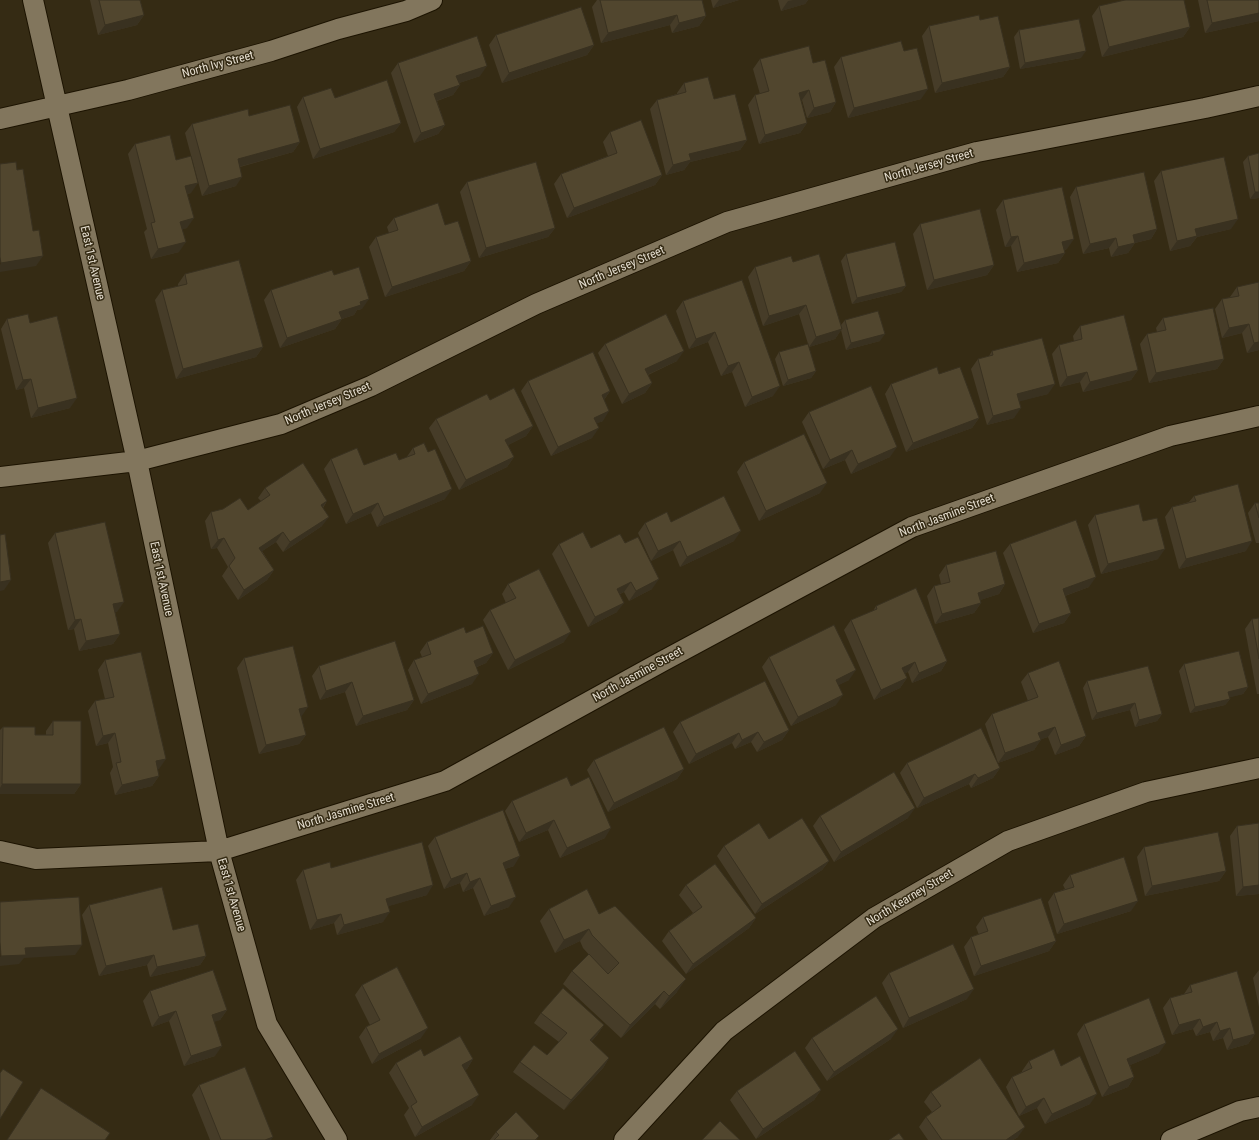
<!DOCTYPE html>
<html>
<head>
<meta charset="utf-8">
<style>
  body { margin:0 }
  canvas { display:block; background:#352b14 }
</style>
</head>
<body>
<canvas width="1259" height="1140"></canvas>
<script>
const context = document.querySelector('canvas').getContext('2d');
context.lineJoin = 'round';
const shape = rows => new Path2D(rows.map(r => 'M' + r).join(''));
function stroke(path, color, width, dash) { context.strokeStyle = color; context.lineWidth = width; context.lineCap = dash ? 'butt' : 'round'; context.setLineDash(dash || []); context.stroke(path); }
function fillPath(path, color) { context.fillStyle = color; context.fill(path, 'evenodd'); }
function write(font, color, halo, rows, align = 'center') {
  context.font = font + ' "Roboto Condensed",sans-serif'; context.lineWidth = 3; context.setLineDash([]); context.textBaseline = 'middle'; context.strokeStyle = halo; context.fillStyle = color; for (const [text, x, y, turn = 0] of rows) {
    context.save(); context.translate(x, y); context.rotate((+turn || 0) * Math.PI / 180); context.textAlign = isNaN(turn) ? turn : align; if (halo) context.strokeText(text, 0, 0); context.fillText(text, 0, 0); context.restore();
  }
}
const minor = shape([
  [33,0,137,461,219,851,267,1024,337,1140],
  [0,119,128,90,271,51,338,29,406,11,432,0],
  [0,477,137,461,281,424,371,386,536,304,727,222,977,152,1205,108,1259,96],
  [0,851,36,859,219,851,445,781,663,661,912,527,1170,436,1259,416],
  [624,1140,724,1031,874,918,1008,841,1146,792,1259,768],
  [1171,1140,1240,1111,1259,1107]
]);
const wall = shape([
  [90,0,140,0,144,15,137,25,98,35],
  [597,0,702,0,706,16,699,26,672,33,670,25,601,43,592,7],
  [711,0,739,0,713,8],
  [778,0,808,0,805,4,781,11],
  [1198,0,1259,0,1259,21,1205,33],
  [1099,6,1190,27,1183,37,1102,57,1092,16],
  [980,20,1010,67,1003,77,935,93,922,36,929,26],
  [1019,30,1081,58,1020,69,1014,37],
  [496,35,594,45,587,55,502,83,489,45],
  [904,51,921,99,848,118,834,67,841,57],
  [760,59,813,63,836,102,830,112,807,118,802,100,801,100,807,123,800,133,759,144,748,105,755,95,760,94,753,69],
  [398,63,480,76,459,83,460,85,453,95,437,101,445,125,438,134,414,143,391,73],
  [684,83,714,99,747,140,740,150,690,162,684,170,666,175,650,109,657,100,677,94,677,93],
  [303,97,335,98,401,123,394,132,313,159,297,107],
  [249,116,300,142,293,152,240,167,236,186,202,196,185,133,192,124],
  [610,132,662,175,655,185,567,218,554,184,561,174,608,156,603,142],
  [135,144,176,160,191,193,187,194,187,228,182,229,179,252,151,259,144,232,147,229,128,154],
  [1259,153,1259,198,1250,199,1243,162,1248,156],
  [1161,171,1231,229,1197,237,1190,246,1170,251,1154,181],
  [467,182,555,228,548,237,479,258,460,192],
  [1076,187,1157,229,1151,239,1135,243,1128,253,1111,257,1109,248,1083,254,1070,197],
  [1003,200,1067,249,1064,250,1065,253,1058,263,1017,272,1011,246,1005,247,996,210],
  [394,218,471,261,464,271,385,297,369,247,376,237,389,233,387,227],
  [920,224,994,265,987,275,927,290,913,234],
  [846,254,906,286,901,292,852,304,841,261],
  [793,262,841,325,845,320,880,341,846,350,841,330,835,339,809,347,799,314,763,326,748,277,755,267],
  [185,274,263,347,256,357,176,379,155,300,162,290,178,286,178,284],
  [334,275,362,309,357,310,354,315,342,319,335,329,280,348,264,300,271,290],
  [742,280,773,396,745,407,732,372,721,376,708,342,689,349,676,311,683,301],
  [1237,287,1259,350,1247,353,1242,333,1222,338,1215,309,1222,299,1230,298,1230,297],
  [1163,318,1224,359,1217,369,1149,383,1140,344,1147,334,1157,332,1156,328],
  [7,319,30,323,70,408,31,418,24,388,16,390,1,329],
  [1080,326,1138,370,1131,380,1083,392,1080,382,1060,387,1052,354,1059,345,1074,341,1073,336],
  [605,344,677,361,648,375,652,383,645,393,622,404,598,353],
  [992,351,1048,394,1019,401,1014,418,987,425,971,369,978,359,989,356],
  [779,352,816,371,811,378,783,386,775,359],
  [939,374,979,418,972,428,906,452,885,394,891,384],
  [528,381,610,391,604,400,603,421,597,423,592,438,551,456,521,391],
  [490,400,533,426,526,436,508,445,514,457,507,467,459,490,429,428,436,419],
  [809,412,890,457,851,474,845,460,823,469,802,422],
  [413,448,445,499,377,527,371,513,346,524,324,469,331,459,364,465,399,460,406,458],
  [744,462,820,493,759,521,737,472],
  [265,488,327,501,323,508,322,526,283,552,276,542,262,551,274,570,267,580,238,600,222,576,228,567,217,548,211,549,205,521,211,512,248,510,261,501,258,498],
  [1194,496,1246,551,1179,569,1165,517,1172,507,1189,502],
  [1255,503,1259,503,1259,543,1256,543,1248,513],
  [1095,515,1143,521,1158,559,1101,574,1088,525],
  [671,522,734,541,680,567,673,550,651,561,638,533,645,523],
  [55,533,117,612,115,612,120,634,113,644,79,651,74,629,68,630,48,543],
  [625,543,652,589,629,601,624,592,620,594,617,612,588,627,552,554,559,544,591,548],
  [1010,544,1089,587,1065,596,1071,613,1064,623,1033,633,1003,553],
  [946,565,1005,584,999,594,980,600,981,603,974,613,935,624,927,596,934,586,941,584,939,575],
  [508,584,564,642,508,670,483,620,490,610,506,603,502,594],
  [876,606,947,661,941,671,912,683,908,672,905,673,907,678,900,688,874,700,844,630,851,620,873,611],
  [1259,618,1259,694,1257,694,1245,629,1252,619],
  [466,633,493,653,486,663,477,667,472,684,421,704,408,670,414,660,422,657,420,652,427,642],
  [769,657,849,680,838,685,836,705,791,726,762,667],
  [244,658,306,735,299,744,259,754,237,668],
  [105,660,159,769,157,769,159,776,152,786,115,795,110,773,113,767,108,743,96,746,88,711,95,701,105,699,98,670],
  [1184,664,1248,687,1243,694,1229,697,1230,699,1225,705,1190,713,1179,671],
  [319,666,414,700,407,710,356,726,345,692,320,700,312,676],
  [1028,673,1086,736,1079,746,1055,755,1048,737,1041,739,1034,750,998,763,985,724,992,714,1028,701,1021,682],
  [1087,681,1162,714,1157,721,1135,727,1130,710,1092,720,1083,688],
  [53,721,81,784,74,794,0,794,0,730,3,727,35,735,46,735,46,731],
  [680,722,789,730,782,740,757,752,751,742,735,749,732,743,689,764,673,732],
  [594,760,684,769,677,779,608,812,587,770],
  [907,763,1000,768,993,778,971,788,969,784,917,808,900,773],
  [571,786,605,838,560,858,548,830,519,842,505,811,512,801],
  [820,816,908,818,834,862,813,826],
  [1259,823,1259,894,1236,896,1230,836,1237,826],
  [435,837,514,866,505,869,509,907,484,916,473,888,463,892,460,883,444,889,428,846],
  [769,839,829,861,822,870,755,914,717,856,724,846],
  [1144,847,1226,871,1219,881,1145,896,1137,857],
  [331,868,427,895,388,906,383,922,337,935,334,923,310,930,296,880,303,870],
  [1070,875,1131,911,1057,934,1048,902,1054,893,1065,889,1063,885],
  [686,885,756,918,749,928,686,974,662,941,669,931,693,913,679,895],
  [89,905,173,930,206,956,200,965,150,977,147,965,99,976,82,915],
  [549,909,599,914,677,992,660,1009,655,1004,621,1038,563,984,572,971,592,958,583,948,580,941,555,953,540,921],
  [983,917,1056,941,1049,951,974,976,964,947,971,937,979,935,976,927],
  [1259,970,1259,1007,1253,978],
  [889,973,967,999,903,1028,882,983],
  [362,985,421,1038,372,1064,359,1037,366,1027,370,1025,355,995],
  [1190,985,1255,1034,1248,1044,1227,1050,1223,1038,1213,1041,1210,1032,1196,1036,1193,1029,1172,1035,1163,1008,1170,998,1184,994],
  [150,991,227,1010,220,1020,214,1021,215,1056,184,1066,169,1021,152,1027,143,1001],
  [541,1013,604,1025,597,1035,591,1042,609,1058,603,1068,564,1110,513,1072,520,1062,547,1055,559,1042,534,1023],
  [1084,1024,1159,1053,1130,1065,1134,1077,1128,1087,1102,1097,1077,1034],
  [812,1038,891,1039,827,1081,805,1048],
  [424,1056,473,1059,467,1069,464,1070,472,1105,415,1137,404,1115,409,1108,389,1073,396,1063],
  [1029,1061,1061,1066,1090,1104,1045,1124,1037,1108,1019,1116,1006,1087,1012,1077,1022,1072,1022,1071],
  [199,1085,271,1140,210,1140,192,1095],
  [821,1090,814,1100,756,1139,730,1100,737,1091],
  [931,1092,1018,1137,1013,1140,928,1140,919,1127,926,1117,932,1112,924,1102],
  [496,1132,539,1136,536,1140,490,1140]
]);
const shadedWall = shape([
  [719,0,739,0,713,8],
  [793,0,808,0,805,4,781,11,788,1],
  [1259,13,1259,21,1205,33,1212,23],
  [144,15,137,25,98,35,105,25],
  [677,15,670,25,601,43,608,33],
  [706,16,699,26,672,33,679,23],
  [1190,27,1183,37,1102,57,1109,47],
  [594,45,587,55,502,83,509,73],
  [1086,51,1081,58,1020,69,1025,63],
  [487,66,480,76,450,86,456,76],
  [1010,67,1003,77,935,93,942,83],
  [460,85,453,95,427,104,434,94],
  [928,89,921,99,848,118,854,108],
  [809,90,802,100,792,103,799,93],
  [836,102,830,112,807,118,814,108],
  [401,123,394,132,313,159,320,149],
  [807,123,800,133,759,144,765,135],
  [445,125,438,134,414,143,421,133],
  [747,140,740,150,690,162,684,170,666,175,673,165,689,154],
  [300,142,293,152,231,169,238,159],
  [662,175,655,185,567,218,574,208],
  [242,177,236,186,202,196,209,186],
  [198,183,191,193,178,196,185,186],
  [1255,192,1259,192,1259,198,1250,199],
  [194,218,187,228,173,232,180,222],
  [1238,219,1231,229,1197,237,1190,246,1170,251,1177,241,1195,229],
  [555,228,548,237,479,258,486,248],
  [1157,229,1151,239,1126,245,1133,235],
  [1018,236,1011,246,1005,247,1011,237],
  [1116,238,1109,248,1083,254,1090,244],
  [1074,239,1067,249,1056,252,1062,242],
  [186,242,179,252,151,259,158,249],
  [1135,243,1128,253,1111,257,1118,247],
  [1065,253,1058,263,1017,272,1024,263],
  [43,256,36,266,0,272,0,265,1,263],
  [471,261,464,271,385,297,392,287],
  [994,265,987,275,927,290,934,280],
  [906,286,901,292,852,304,857,298],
  [369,299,362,309,357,310,354,315,332,322,339,312,360,302],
  [806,305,799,314,763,326,769,316],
  [342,319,335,329,280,348,287,338],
  [1249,324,1242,333,1222,338,1229,328],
  [842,329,835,339,809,347,816,337],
  [715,332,708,342,689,349,696,339],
  [885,334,880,341,846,350,851,343],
  [1259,342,1259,350,1247,353,1254,343],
  [263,347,256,357,176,379,183,369],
  [684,351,677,361,638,379,645,369],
  [1224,359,1217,369,1149,383,1156,373],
  [739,362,732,372,721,376,728,366],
  [1138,370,1131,380,1083,392,1090,382],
  [816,371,811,378,783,386,788,380],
  [1087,372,1080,382,1060,387,1067,377],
  [31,379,24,388,16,390,23,380],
  [652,383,645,393,622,404,629,394],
  [1055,384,1048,394,1010,404,1017,394],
  [780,386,773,396,745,407,752,397],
  [610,391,603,401,602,395],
  [77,398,70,408,31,418,38,408],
  [1021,408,1014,418,987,425,993,416],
  [609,411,603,421,588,427,594,418],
  [979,418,972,428,906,452,913,443],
  [533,426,526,436,498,450,505,440],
  [599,428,592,438,551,456,558,447],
  [897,447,890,457,851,474,858,464],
  [852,450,845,460,823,469,830,460],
  [514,457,507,467,459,490,466,480],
  [827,483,820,493,759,521,766,511],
  [452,489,445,499,377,527,384,517],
  [327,501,320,511,321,505],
  [378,503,371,513,346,524,353,514],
  [329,517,322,526,283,552,290,542],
  [741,531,734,541,680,567,687,557],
  [283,532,276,542,252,558,259,548],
  [224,538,217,548,211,549,218,540],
  [680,541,673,550,651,561,658,551],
  [1252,541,1246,551,1179,569,1186,559],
  [1165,549,1158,559,1101,574,1108,564],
  [274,570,267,580,238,600,244,590],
  [1096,577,1089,587,1056,599,1063,589],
  [659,579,652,589,629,601,636,591],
  [11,580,4,590,0,591,0,582],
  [631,582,624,592,610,598,617,589],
  [1005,584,999,594,971,603,978,593],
  [124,602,117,612,106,614,113,604],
  [624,603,617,612,588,627,595,617],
  [981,603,974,613,935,624,942,614],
  [1071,613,1064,623,1033,633,1039,624],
  [81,619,74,629,68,630,75,620],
  [571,632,564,642,508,670,515,660],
  [120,634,113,644,79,651,86,641],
  [493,653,486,663,467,671,474,661],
  [947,661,941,671,912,683,919,673],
  [915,662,908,672,895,678,902,668],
  [856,670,849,680,829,690,836,680],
  [479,674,472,684,421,704,428,694],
  [907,678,900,688,874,700,881,690],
  [352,682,345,692,320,700,326,691],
  [1248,687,1243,694,1224,699,1228,692],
  [843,695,836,705,791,726,798,717],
  [1230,699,1225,705,1190,713,1195,707],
  [414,700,407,710,356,726,363,716],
  [1135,703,1130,710,1092,720,1097,713],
  [308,707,301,717,299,709],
  [1162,714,1157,721,1135,727,1139,720],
  [1055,727,1048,737,1031,743,1038,733],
  [789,730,782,740,757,752,764,742],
  [758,732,751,742,735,749,742,740],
  [115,733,108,743,96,746,103,736],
  [739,733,732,743,689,764,696,754],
  [306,735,299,744,259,754,266,745],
  [1086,736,1079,746,1055,755,1061,745],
  [1041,740,1034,750,998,763,1005,753],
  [166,759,159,769,149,771,156,761],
  [1000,768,993,778,971,788,978,778],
  [684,769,677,779,608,812,614,803],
  [975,774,969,784,917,808,924,798],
  [159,776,152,786,115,795,122,785],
  [2,784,81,784,74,794,0,794,0,788],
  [915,808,908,818,834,862,841,852],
  [554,820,548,830,519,842,526,833],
  [611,828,605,838,560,858,567,848],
  [520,856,514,866,496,872,503,863],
  [829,861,822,870,755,914,762,904],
  [1226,871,1219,881,1145,896,1152,886],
  [467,873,460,883,444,889,451,879],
  [480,878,473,888,463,892,470,882],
  [433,885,427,895,379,909,386,899],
  [1259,885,1259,894,1236,896,1243,887],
  [516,897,509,907,484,916,491,906],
  [1138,901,1131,911,1057,934,1064,924],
  [390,912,383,922,337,935,344,925],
  [341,914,334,923,310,930,317,920],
  [756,918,749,928,686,974,693,964],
  [589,929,580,941,555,953,564,940],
  [1056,941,1049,951,974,976,981,966],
  [82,945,75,955,24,958,19,964,0,966,0,957,1,956,25,948],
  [154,955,147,965,99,976,106,966],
  [206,956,200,965,150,977,157,967],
  [686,979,677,992,660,1009,669,996],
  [974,989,967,999,903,1028,909,1018],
  [664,991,655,1004,621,1038,630,1025],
  [227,1010,220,1020,205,1025,212,1015],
  [176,1011,169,1021,152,1027,159,1017],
  [1200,1019,1193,1029,1172,1035,1179,1025],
  [1217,1022,1210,1032,1196,1036,1203,1027],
  [604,1025,597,1035,583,1050,590,1040],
  [428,1028,421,1038,372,1064,379,1054],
  [1230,1028,1223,1038,1213,1041,1220,1031],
  [898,1029,891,1039,827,1081,834,1072],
  [1255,1034,1248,1044,1227,1050,1233,1040],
  [1166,1043,1159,1053,1121,1069,1127,1059],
  [222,1046,215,1056,184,1066,191,1056],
  [609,1058,603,1068,564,1110,571,1100],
  [473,1059,467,1069,455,1075,462,1065],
  [1134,1077,1128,1087,1102,1097,1109,1087],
  [821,1090,814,1100,756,1139,763,1129],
  [1097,1094,1090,1104,1045,1124,1052,1114],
  [479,1095,472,1105,415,1137,422,1127],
  [1044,1098,1037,1108,1019,1116,1026,1107],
  [1025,1127,1018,1137,1013,1140,1006,1140],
  [273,1137,271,1140,265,1140]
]);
const building = shape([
  [99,0,140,0,144,15,105,25,99,0],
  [600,0,702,0,706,16,679,23,677,15,608,33,600,0],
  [1125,0,1184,0,1190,27,1109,47,1099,6,1125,0],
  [1207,0,1259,0,1259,13,1212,23,1207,0],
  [581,7,594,45,509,73,496,35,581,7],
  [979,15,980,20,998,16,1010,67,942,83,929,26,979,15],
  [1079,19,1086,51,1025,63,1019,30,1079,19],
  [477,36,487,66,456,76,460,85,434,94,445,125,421,133,398,63,477,36],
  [901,41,904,51,917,48,928,89,854,108,841,57,901,41],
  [809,46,813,63,825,60,836,102,814,108,809,90,799,93,807,123,765,135,755,95,769,91,760,59,809,46],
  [708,77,714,99,735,94,747,140,689,154,691,160,673,165,657,100,686,92,684,83,708,77],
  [387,80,401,123,320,149,303,97,331,88,335,98,387,80],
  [290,105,300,142,238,159,242,177,209,186,192,124,248,109,249,116,290,105],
  [641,120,662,175,574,208,561,174,617,153,610,132,641,120],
  [170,135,176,160,191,156,198,183,185,186,194,218,180,222,186,242,158,249,151,223,155,222,135,144,170,135],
  [1259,153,1259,192,1255,192,1248,156,1259,153],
  [1224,157,1238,219,1195,229,1197,236,1177,241,1161,171,1224,157],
  [16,162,17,170,23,169,33,231,39,230,43,256,1,263,0,257,0,164,16,162],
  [536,162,555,228,486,248,467,182,536,162],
  [1144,172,1157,229,1133,235,1135,243,1118,247,1116,238,1090,244,1076,187,1144,172],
  [1062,187,1074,239,1062,242,1065,253,1024,263,1018,236,1011,237,1003,200,1062,187],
  [438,203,445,225,458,221,471,261,392,287,376,237,398,230,394,218,438,203],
  [980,209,994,265,934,280,920,224,980,209],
  [895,242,906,286,857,298,846,254,895,242],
  [819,254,842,329,816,337,806,305,769,316,755,267,791,256,793,262,819,254],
  [239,260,263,347,183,369,162,290,187,284,185,274,239,260],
  [359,267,369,299,360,302,361,305,339,312,342,319,287,338,271,290,332,270,334,275,359,267],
  [742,280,780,386,752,397,739,362,728,366,715,332,696,339,683,301,742,280],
  [1259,282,1259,342,1254,343,1249,324,1229,328,1222,299,1239,296,1237,287,1259,282],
  [1213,308,1224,359,1156,373,1147,334,1166,330,1163,318,1213,308],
  [878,311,885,334,851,343,845,320,878,311],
  [28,314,30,323,57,316,77,398,38,408,31,379,23,380,7,319,28,314],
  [666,314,684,351,645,369,652,383,629,394,605,344,666,314],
  [1124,315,1138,370,1090,382,1087,372,1067,377,1059,345,1082,339,1080,326,1124,315],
  [1042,338,1055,384,1017,394,1021,408,993,416,978,359,993,355,992,351,1042,338],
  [808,344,816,371,788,380,779,352,808,344],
  [593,352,610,391,602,395,609,411,594,418,599,428,558,447,528,381,593,352],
  [937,367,939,374,960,367,979,418,913,443,891,384,937,367],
  [871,386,897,447,858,464,852,450,830,460,809,412,871,386],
  [514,388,533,426,505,440,514,457,466,480,436,419,487,394,490,400,514,388],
  [804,434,827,483,766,511,744,462,804,434],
  [424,443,428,452,435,449,452,489,384,517,378,503,353,514,331,459,357,448,364,465,396,453,399,460,415,454,413,448,424,443],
  [303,463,327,501,321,505,329,517,290,542,283,532,259,548,274,570,244,590,229,566,235,558,224,538,218,540,211,512,223,509,240,498,248,510,270,495,265,488,303,463],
  [1238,484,1252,541,1186,559,1172,507,1196,501,1194,496,1238,484],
  [724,496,741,531,687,557,680,541,658,551,645,523,667,512,671,522,724,496],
  [1255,503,1259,503,1259,518,1255,503],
  [1139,504,1143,521,1157,518,1165,549,1108,564,1095,515,1139,504],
  [1076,520,1096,577,1063,589,1071,613,1039,624,1010,544,1076,520],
  [105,522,124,602,113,604,120,634,86,641,81,619,75,620,55,533,105,522],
  [583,532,591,548,620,534,625,543,638,537,659,579,636,591,631,582,617,589,624,603,595,617,559,544,583,532],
  [5,534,11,580,0,582,0,535,5,534],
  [996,551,1005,584,978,593,981,603,942,614,934,586,950,582,946,565,996,551],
  [539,569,571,632,515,660,490,610,516,598,508,584,539,569],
  [916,588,947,661,919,673,915,662,902,668,907,678,881,690,851,620,877,609,876,606,916,588],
  [1259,618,1259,659,1252,619,1259,618],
  [834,625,856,670,836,680,843,695,798,717,769,657,834,625],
  [483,626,493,653,474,661,479,674,428,694,414,660,431,654,427,642,464,627,466,633,483,626],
  [395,641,414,700,363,716,352,682,326,691,319,666,395,641],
  [293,646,308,707,299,709,306,735,266,745,244,658,293,646],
  [1239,651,1248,687,1228,692,1230,699,1195,707,1184,664,1239,651],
  [141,652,166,759,156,761,159,776,122,785,116,763,121,762,115,733,103,736,95,701,114,697,105,660,141,652],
  [1059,661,1086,736,1061,745,1055,727,1038,733,1041,740,1005,753,992,714,1038,697,1028,673,1059,661],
  [1148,666,1162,714,1139,720,1135,703,1097,713,1087,681,1148,666],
  [765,681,789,730,764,742,758,732,742,740,739,733,696,754,680,722,765,681],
  [53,721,81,721,81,784,2,784,3,727,35,727,35,735,53,735,53,721],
  [664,727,684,769,614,803,594,760,664,727],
  [981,728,1000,768,978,778,975,774,924,798,907,763,981,728],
  [894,772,915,808,841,852,820,816,894,772],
  [567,777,571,786,589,777,611,828,567,848,554,820,526,833,512,801,567,777],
  [503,810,520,856,503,863,516,897,491,906,480,878,470,882,467,873,451,879,435,837,503,810],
  [802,818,829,861,762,904,724,846,759,823,769,839,802,818],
  [1259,823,1259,885,1243,887,1237,826,1259,823],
  [1218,832,1226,871,1152,886,1144,847,1218,832],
  [422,842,433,885,386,899,390,912,344,925,341,914,317,920,303,870,330,862,331,868,422,842],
  [1124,857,1138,901,1064,924,1054,893,1074,887,1070,875,1124,857],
  [715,864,756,918,693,964,669,931,702,907,686,885,715,864],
  [162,887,173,930,198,924,206,956,157,967,154,955,106,966,89,905,162,887],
  [587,889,599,914,615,906,686,979,669,996,664,991,630,1025,572,971,589,954,608,974,619,963,592,935,589,929,564,940,549,909,587,889],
  [79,897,82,945,25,948,26,955,1,956,0,942,0,902,79,897],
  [1041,898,1056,941,981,966,971,937,988,931,983,917,1041,898],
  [953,944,974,989,909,1018,889,973,953,944],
  [397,967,428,1028,379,1054,366,1027,380,1020,362,985,397,967],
  [213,970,227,1010,212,1015,222,1046,191,1056,176,1011,159,1017,150,991,213,970],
  [1237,971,1255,1034,1233,1040,1230,1028,1220,1031,1217,1022,1203,1027,1200,1019,1179,1025,1170,998,1192,992,1190,985,1237,971],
  [563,988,604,1025,590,1040,609,1058,571,1100,520,1062,534,1045,547,1055,567,1033,541,1013,563,988],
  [876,996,898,1029,834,1072,812,1038,876,996],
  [1149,998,1166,1043,1127,1059,1134,1077,1109,1087,1084,1024,1149,998],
  [460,1036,473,1059,462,1065,479,1095,422,1127,411,1106,417,1102,396,1063,421,1049,424,1056,460,1036],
  [1054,1049,1061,1066,1080,1056,1097,1094,1052,1114,1044,1098,1026,1107,1012,1077,1032,1068,1029,1061,1054,1049],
  [795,1051,821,1090,763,1129,737,1091,795,1051],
  [980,1058,1025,1127,1006,1140,942,1140,926,1117,941,1106,931,1092,980,1058],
  [245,1067,273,1137,265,1140,221,1140,199,1085,245,1067],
  [3,1069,23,1082,0,1119,0,1073,3,1069],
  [41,1088,110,1133,105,1140,7,1140,41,1088],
  [516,1112,539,1136,535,1140,494,1140,499,1135,496,1132,516,1112],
  [720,1121,740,1140,702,1140,720,1121],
  [899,1133,904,1140,889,1140,899,1133]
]);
const streetNames = [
  ["North Ivy Street",218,65,-15],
  ["North Jersey Street",929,166,-16],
  ["East 1st Avenue",92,263,77],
  ["North Jersey Street",622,268,-23],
  ["North Jersey Street",328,404,-23],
  ["North Jasmine Street",947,516,-21],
  ["East 1st Avenue",161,579,78],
  ["North Jasmine Street",638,675,-29],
  ["North Jasmine Street",346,812,-17],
  ["East 1st Avenue",231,895,74],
  ["North Kearney Street",910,898,-31]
];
stroke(minor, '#1c1300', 22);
stroke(minor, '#82765d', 20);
fillPath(wall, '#463c28');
fillPath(shadedWall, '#393120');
fillPath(building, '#51462e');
stroke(building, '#393120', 1);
write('12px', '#e4ddcf', '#352b14', streetNames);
</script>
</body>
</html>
